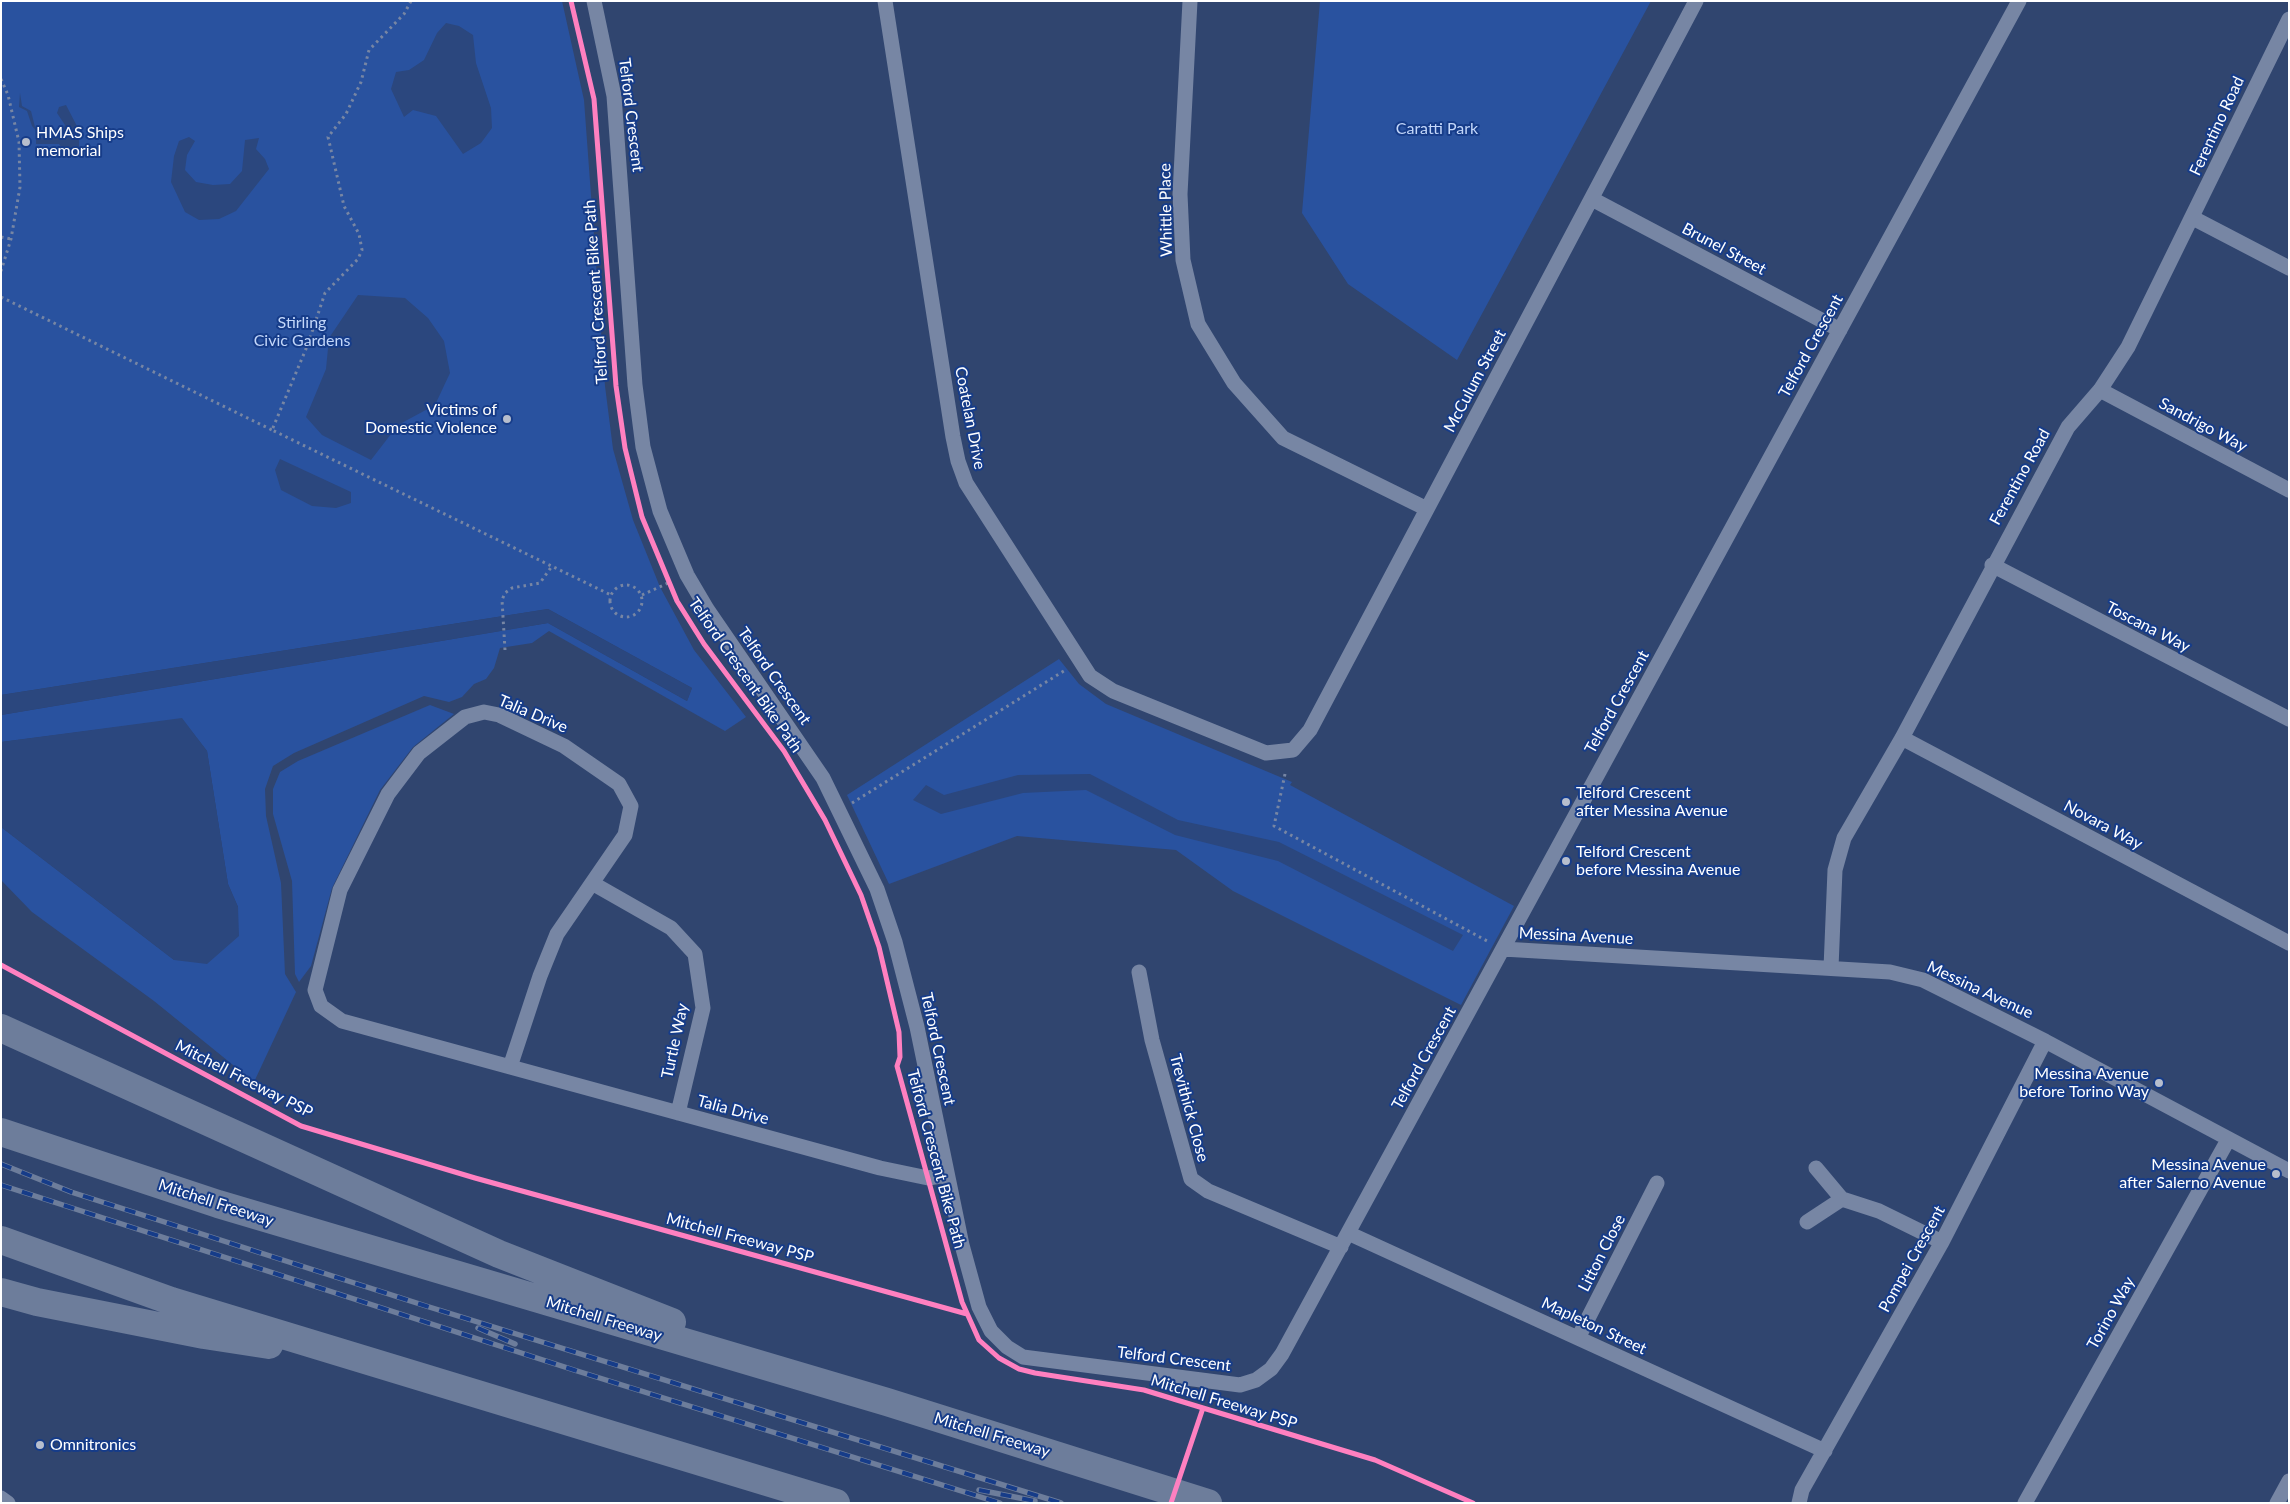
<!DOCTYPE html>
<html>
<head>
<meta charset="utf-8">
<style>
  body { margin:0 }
  #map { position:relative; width:2290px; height:1504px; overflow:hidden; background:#30456f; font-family:Lato,sans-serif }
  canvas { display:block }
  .frame { position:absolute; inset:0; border:2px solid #fff; pointer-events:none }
</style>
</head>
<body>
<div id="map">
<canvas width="2290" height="1504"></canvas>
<div class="frame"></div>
</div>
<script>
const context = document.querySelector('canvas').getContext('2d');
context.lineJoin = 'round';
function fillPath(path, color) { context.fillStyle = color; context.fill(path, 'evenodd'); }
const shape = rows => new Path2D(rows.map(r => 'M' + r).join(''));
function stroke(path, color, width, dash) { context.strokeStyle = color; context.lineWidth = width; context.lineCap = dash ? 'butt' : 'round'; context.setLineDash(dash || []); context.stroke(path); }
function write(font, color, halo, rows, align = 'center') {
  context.font = font + ' Lato,sans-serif'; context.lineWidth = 4; context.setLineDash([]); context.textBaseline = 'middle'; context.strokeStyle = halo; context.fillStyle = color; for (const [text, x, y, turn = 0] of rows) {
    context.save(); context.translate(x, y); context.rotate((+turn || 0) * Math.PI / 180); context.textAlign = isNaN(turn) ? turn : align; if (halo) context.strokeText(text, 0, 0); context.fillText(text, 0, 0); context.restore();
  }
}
const green = shape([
  [1,1,562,1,584,100,605,386,613,449,633,520,660,587,694,650,746,717,725,731,549,631,532,643,500,648,494,668,486,679,474,684,462,697,449,702,424,696,294,753,273,766,265,789,266,816,281,883,285,974,296,992,254,1082,154,1001,32,912,1,880,1,827,174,960,238,907,228,884,207,751,182,719,1,742,1,715,548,623,687,701,692,688,548,609,1,695],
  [1320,1,1651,1,1457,360,1348,284,1302,213],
  [1059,659,1079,684,1106,704,1292,782,1290,785,1514,906,1461,1005,1233,891,1176,850,1017,836,889,884,847,795],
  [430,705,454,714,413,747,380,790,332,888,311,966,299,982,295,974,292,881,273,814,273,789,280,772,298,761]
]);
const water = shape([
  [446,23,459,26,473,35,476,63,491,108,492,128,481,143,463,154,436,116,413,110,404,117,391,89,396,72,409,70,424,60,437,33],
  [20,93,22,106,31,111,35,127,47,139,51,139,62,131,65,125,57,113,59,107,66,105,79,130,79,157,69,157,59,144,36,144,36,139,43,138,32,126,27,111,19,107],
  [189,137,195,141,187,155,185,170,196,182,213,185,230,184,242,171,245,140,259,138,256,149,265,159,269,169,236,211,219,219,199,220,185,212,171,182,174,156,179,141],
  [358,295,405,298,428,318,444,341,450,373,435,405,398,425,371,460,322,435,306,417,326,369,329,338],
  [280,459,351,492,351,503,336,508,312,506,281,490,275,470],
  [548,609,692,688,687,701,548,623,1,715,1,695],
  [182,718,207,751,228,884,238,907,239,936,207,964,174,960,1,827,1,742],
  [1090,774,1178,820,1279,842,1463,935,1453,951,1278,861,1175,835,1086,790,1023,793,941,814,913,800,926,785,944,795,1018,775]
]);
const path = shape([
  [411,1,404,14,369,50,361,82,346,114,328,137,344,206,359,234,362,250,358,259,325,293,308,344,272,430,611,595],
  [1,79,8,95,19,142,20,187,11,239,1,271],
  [1,237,11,239],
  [1,297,272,430],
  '610 601a16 16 0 1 1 32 0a16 16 0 1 1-32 0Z',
  [642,595,668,583],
  [505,650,502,600,505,593,512,588,540,583,552,566],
  [1285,774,1274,826,1489,942],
  [852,803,1067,669],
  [1182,1471,1203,1408]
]);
const minor = shape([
  [594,1,614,96,635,385,643,447,660,511,687,575,707,609,823,778,877,889,895,942,917,1027,962,1245,979,1307,991,1331,1007,1347,1023,1357,1240,1385,1256,1380,1271,1369,1282,1354,2019,1],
  [885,1,953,437,958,461,966,483,1090,676,1113,691,1266,753,1293,750,1310,730,1696,1],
  [1190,1,1180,194,1183,260,1198,324,1234,383,1283,438,1427,509],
  [1592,199,1840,330],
  [2193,218,2289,268],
  [2100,390,2289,490],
  [1992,565,2289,719],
  [1902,738,2289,943],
  [592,883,671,928,695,954,703,1008,678,1113],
  [1503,949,1890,972,1923,980,2045,1041,2289,1171],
  [1831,968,1835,870,1844,838,1902,738,2068,427,2100,390,2128,347,2289,19],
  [1139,972,1152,1040,1191,1179,1208,1191,1341,1247],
  [510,1067,540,976,557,934,625,835,631,806,619,784,564,746,499,715,484,712,465,717,419,753,388,794,340,890,315,990,321,1006,342,1021,880,1168,928,1178,947,1175],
  [1816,1168,1842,1199,1879,1211,1942,1242],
  [1807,1222,1842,1199],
  [1348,1233,1825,1451],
  [1578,1338,1657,1183],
  [1,1498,8,1503],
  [1799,1503,1802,1490,1942,1242,2045,1041],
  [2025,1503,2228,1140],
  [2277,1503,2289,1481]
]);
const motorway = shape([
  [1,1028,499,1254,672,1322],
  [1,1132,218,1204,887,1402,1208,1503],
  [1,1240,171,1301,836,1503],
  [1,1292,37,1302,204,1335,269,1345]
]);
const rail = shape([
  [1,1164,71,1192,426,1306,1061,1503],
  [1,1185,574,1370,1000,1503],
  [478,1328,515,1344],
  [979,1490,1035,1501]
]);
const cycleway = shape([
  [571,1,594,99,616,386,625,448,642,517,677,601,704,644,784,751,825,820,861,895,879,947,899,1032,900,1057,897,1066,962,1302,979,1340,999,1358,1019,1369,1035,1373,1144,1390,1203,1408,1375,1460,1473,1503],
  [1,965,301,1126,475,1178,967,1314],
  [1171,1503,1203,1408]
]);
const markers = [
  [26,142,5,"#b7becd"],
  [507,419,5,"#b7becd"],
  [1566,802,5,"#b7becd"],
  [1566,861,5,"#b7becd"],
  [2159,1083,5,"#b7becd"],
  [2276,1174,5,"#b7becd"],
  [40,1445,5,"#b7becd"]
];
const streetNames = [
  ["Telford Crescent",631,115,83],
  ["Ferentino Road",2217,126,-65],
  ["Whittle Place",1166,210,-91],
  ["Brunel Street",1724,249,28],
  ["Telford Crescent Bike Path",596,292,-94],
  ["Telford Crescent",1811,346,-61],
  ["McCulum Street",1475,381,-62],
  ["Coatelan Drive",970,418,79],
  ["Sandrigo Way",2203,425,28],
  ["Ferentino Road",2020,477,-61],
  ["Toscana Way",2148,627,27],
  ["Telford Crescent Bike Path",745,675,55],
  ["Telford Crescent",774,676,55],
  ["Telford Crescent",1617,702,-61],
  ["Talia Drive",533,714,23],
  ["Novara Way",2103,825,28],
  ["Messina Avenue",1576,936,3],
  ["Messina Avenue",1980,990,25],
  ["Turtle Way",675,1041,-78],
  ["Telford Crescent",938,1049,78],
  ["Telford Crescent",1424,1058,-61],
  ["Mitchell Freeway PSP",244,1079,27],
  ["Trevithick Close",1189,1108,75],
  ["Talia Drive",733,1110,15],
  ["Telford Crescent Bike Path",936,1159,75],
  ["Mitchell Freeway",216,1203,18],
  ["Mitchell Freeway PSP",740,1238,15],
  ["Litton Close",1602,1253,-63],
  ["Pompei Crescent",1912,1259,-61],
  ["Torino Way",2111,1313,-61],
  ["Mitchell Freeway",604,1319,17],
  ["Mapleton Street",1594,1326,25],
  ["Telford Crescent",1174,1359,7],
  ["Mitchell Freeway PSP",1224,1402,17],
  ["Mitchell Freeway",992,1435,17]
];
const parkNames = [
  ["Caratti Park",1437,129],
  ["Stirling",302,323],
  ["Civic Gardens",302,341]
];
const poiNames = [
  ["HMAS Ships",36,133],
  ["memorial",36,151],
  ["Victims of",497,410,"right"],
  ["Domestic Violence",497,428,"right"],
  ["Telford Crescent",1576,793],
  ["after Messina Avenue",1576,811],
  ["Telford Crescent",1576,852],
  ["before Messina Avenue",1576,870],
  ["Messina Avenue",2149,1074,"right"],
  ["before Torino Way",2149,1092,"right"],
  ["Messina Avenue",2266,1165,"right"],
  ["after Salerno Avenue",2266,1183,"right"],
  ["Omnitronics",50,1445]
];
fillPath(green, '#29529f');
fillPath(water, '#2b477e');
stroke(path, '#7786a4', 3, [2.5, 4]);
stroke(minor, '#7786a4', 15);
stroke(motorway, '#6d7d9b', 28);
stroke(rail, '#6d7d9b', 5.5);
stroke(rail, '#163c89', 4, [11]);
stroke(cycleway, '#ff80c0', 5);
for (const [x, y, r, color] of markers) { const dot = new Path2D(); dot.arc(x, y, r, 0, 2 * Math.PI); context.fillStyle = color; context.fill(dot); stroke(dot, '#163c89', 2); }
write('16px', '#fff', '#163c89', streetNames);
write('16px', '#c3d7fa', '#163c89', parkNames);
write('16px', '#fff', '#163c89', poiNames, 'left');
</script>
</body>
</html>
